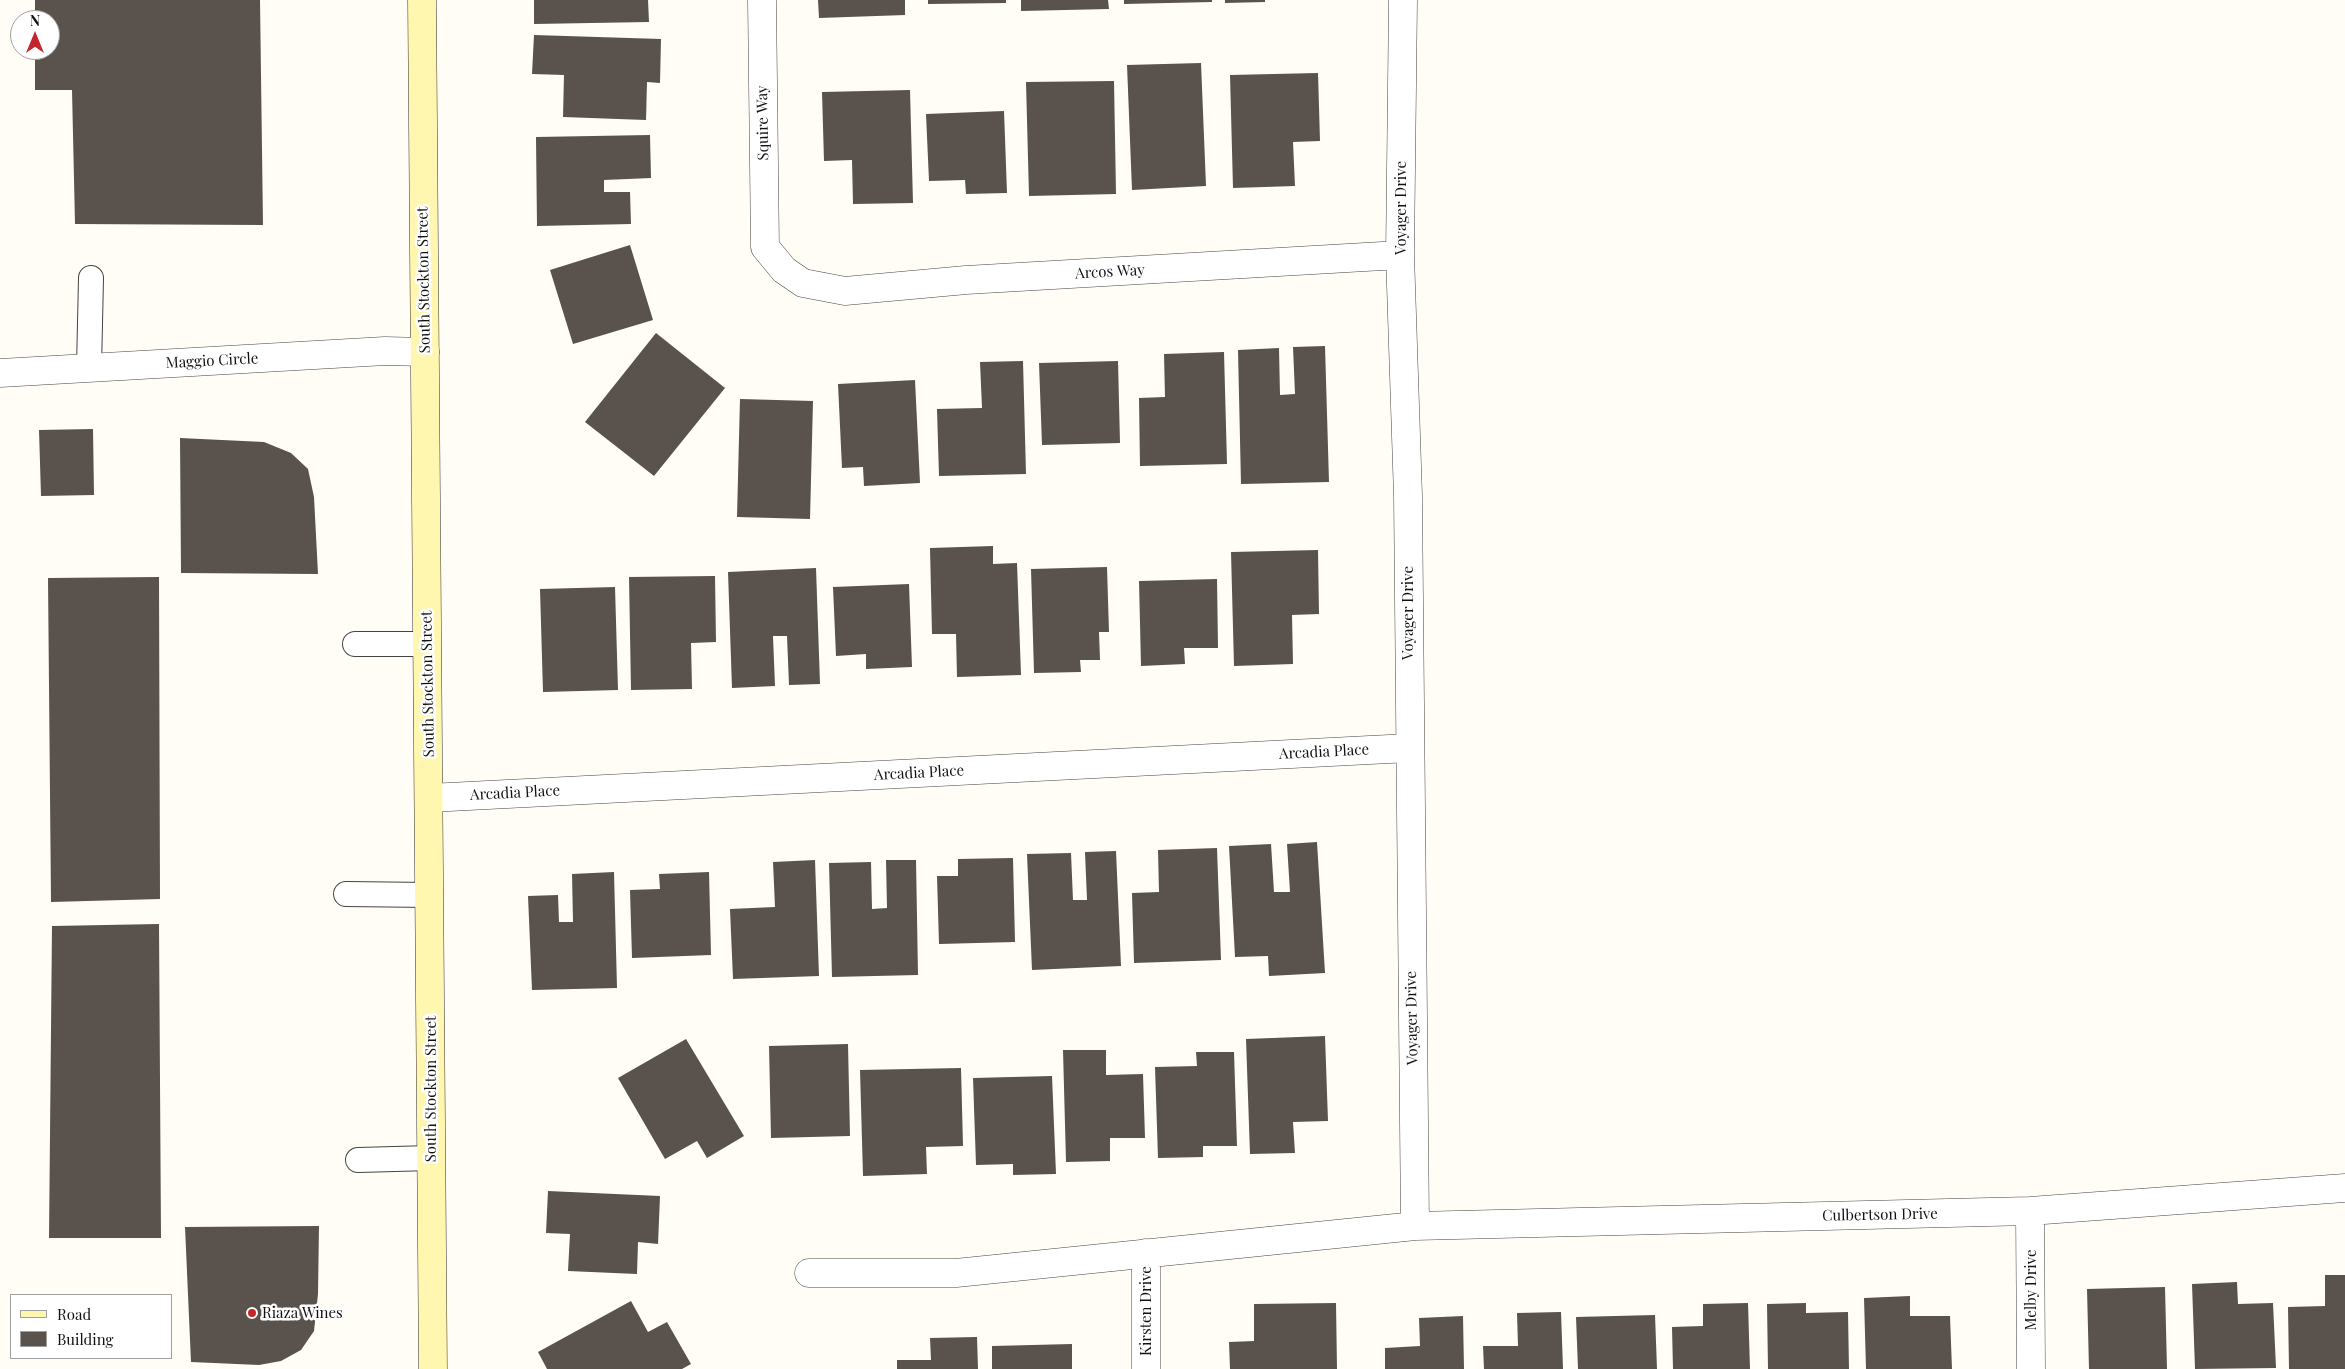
<!DOCTYPE html>
<html>
<head>
<meta charset="utf-8">
<style>
  body { margin:0 }
  #map { position:relative; width:2345px; height:1369px; overflow:hidden; background:#fffdf5; font-family:"Playfair Display",serif }
  canvas { display:block }
  .legend { position:absolute; left:10px; top:1294px; width:162px; height:65px; box-sizing:border-box; background:#fff; border:1px solid #a0a0a0; margin:0; padding:6px 9px; list-style:none; font-size:15px; color:#111 }
  .legend li { display:flex; align-items:center; gap:10px; height:25px }
  .legend b { width:25px; border:1px solid #a0a0a0 }
  .north { position:absolute; left:10px; top:10px; width:50px; height:50px; box-sizing:border-box; background:#fff; border:1px solid #a0a0a0; border-radius:50%; rotate:0deg; font-size:14px; font-weight:700; line-height:20px; text-align:center; color:#111 }
  .north::after { content:''; display:block; margin:auto; width:18px; height:22px; background:#c4262e; clip-path:polygon(50% 0,100% 100%,50% 72%,0 100%) }
</style>
</head>
<body>
<div id="map">
<canvas width="2345" height="1369"></canvas>
<ul class="legend">
<li><b style="height:6px;background:#fff6b0"></b>Road</li>
<li><b style="height:14px;background:#5a524d"></b>Building</li>
</ul>
<div class="north">N</div>
</div>
<script>
const context = document.querySelector('canvas').getContext('2d');
context.lineJoin = 'round';
function fillPath(path, color) { context.fillStyle = color; context.fill(path, 'evenodd'); }
const shape = rows => new Path2D(rows.map(r => 'M' + r).join(''));
function stroke(path, color, width, dash) { context.strokeStyle = color; context.lineWidth = width; context.lineCap = dash ? 'butt' : 'round'; context.setLineDash(dash || []); context.stroke(path); }
function write(font, color, halo, rows, align = 'center') {
  context.font = font + ' "Playfair Display",serif'; context.lineWidth = 5; context.setLineDash([]); context.textBaseline = 'middle'; context.strokeStyle = halo; context.fillStyle = color; for (const [text, x, y, turn = 0] of rows) {
    context.save(); context.translate(x, y); context.rotate((+turn || 0) * Math.PI / 180); context.textAlign = isNaN(turn) ? turn : align; if (halo) context.strokeText(text, 0, 0); context.fillText(text, 0, 0); context.restore();
  }
}
const building = shape([
  [35,0,260,0,263,225,75,224,72,90,35,90,35,50,50,50,50,20,35,20],
  [534,0,648,0,649,22,534,24],
  [818,0,905,0,905,15,819,18],
  [928,0,1006,0,1006,3,928,4],
  [1021,0,1108,0,1109,9,1021,11],
  [1124,0,1212,0,1212,2,1124,4],
  [1225,0,1265,0,1265,2,1225,3],
  [534,35,661,39,660,83,647,82,646,120,563,117,564,75,532,74],
  [1201,63,1206,186,1132,190,1127,65],
  [1318,73,1320,141,1293,142,1295,186,1233,188,1230,75],
  [1114,81,1116,194,1029,196,1026,82],
  [910,90,913,203,853,204,852,160,824,161,822,92],
  [1004,111,1007,193,966,194,965,180,929,181,926,114],
  [650,135,651,178,604,180,604,192,630,192,631,224,537,226,536,137],
  [630,245,653,320,573,344,550,270],
  [656,333,725,388,654,476,585,422],
  [1325,346,1329,482,1241,484,1238,350,1279,348,1280,395,1295,394,1293,347],
  [1224,352,1227,464,1140,466,1139,398,1165,397,1164,354],
  [1023,361,1026,474,939,476,937,409,982,408,980,362],
  [1118,361,1120,443,1042,445,1039,363],
  [915,380,920,483,864,486,863,467,842,468,838,384],
  [740,399,813,401,810,519,737,517],
  [93,429,94,495,41,496,39,430],
  [180,438,264,442,291,453,308,469,314,497,318,574,181,573],
  [993,546,993,564,1017,563,1021,675,957,677,956,634,932,634,930,548],
  [1318,550,1319,614,1292,615,1293,664,1234,666,1231,552],
  [1107,567,1109,632,1099,632,1100,660,1080,660,1081,672,1034,673,1031,569],
  [816,568,820,684,789,685,787,636,773,636,775,686,732,688,728,572],
  [715,576,716,642,691,643,692,689,631,690,629,577],
  [159,577,160,899,51,902,48,578],
  [1217,579,1218,648,1184,648,1185,664,1141,666,1139,581],
  [909,584,912,667,866,669,866,654,836,656,833,587],
  [615,587,618,690,543,692,540,589],
  [1317,842,1325,973,1269,976,1268,956,1235,957,1229,846,1271,844,1274,892,1290,892,1287,844],
  [1217,848,1221,960,1134,963,1132,893,1159,892,1158,850],
  [1116,851,1121,966,1032,970,1027,854,1071,853,1073,900,1087,900,1085,852],
  [1013,858,1015,942,939,944,937,876,958,876,958,859],
  [815,860,819,976,733,979,730,909,775,907,773,862],
  [886,860,916,860,918,975,832,977,829,863,871,862,872,909,887,908],
  [614,872,617,988,532,990,528,896,558,895,559,922,573,922,572,874],
  [709,872,711,955,632,958,630,890,660,889,659,874],
  [159,924,161,1238,49,1238,52,926],
  [1325,1036,1328,1121,1293,1122,1295,1153,1250,1154,1246,1039],
  [686,1039,744,1136,707,1158,697,1141,665,1159,618,1078],
  [848,1044,850,1136,771,1138,769,1046],
  [1063,1050,1106,1050,1106,1075,1143,1074,1145,1138,1110,1138,1110,1161,1066,1162],
  [1196,1052,1234,1052,1237,1146,1203,1146,1203,1157,1158,1158,1155,1067,1197,1066],
  [961,1068,963,1146,926,1147,927,1174,863,1176,860,1070],
  [1052,1076,1056,1174,1013,1175,1013,1164,976,1165,973,1078],
  [548,1191,660,1196,658,1244,638,1242,637,1274,568,1271,570,1234,546,1233],
  [319,1226,318,1294,314,1331,301,1350,281,1361,259,1365,191,1362,185,1227],
  [2325,1275,2345,1275,2345,1369,2289,1369,2288,1307,2325,1306],
  [2237,1282,2238,1304,2273,1303,2276,1368,2195,1369,2192,1284],
  [2165,1287,2167,1369,2089,1369,2087,1289],
  [1910,1296,1910,1316,1950,1316,1952,1369,1866,1369,1864,1298],
  [631,1301,648,1332,667,1322,691,1364,682,1369,547,1369,538,1352],
  [1336,1303,1337,1369,1230,1369,1229,1342,1254,1341,1254,1304],
  [1748,1303,1750,1369,1673,1369,1672,1327,1703,1326,1703,1304],
  [1806,1303,1806,1313,1848,1312,1849,1369,1768,1369,1767,1304],
  [1561,1312,1563,1369,1484,1369,1483,1346,1518,1346,1517,1313],
  [1655,1315,1657,1369,1578,1369,1576,1317],
  [1463,1316,1464,1369,1385,1369,1385,1348,1420,1346,1419,1318],
  [977,1337,978,1369,897,1369,897,1360,931,1360,930,1338],
  [1072,1344,1072,1369,992,1369,992,1346]
]);
const lane = shape([
  [89,368,91,278],
  [355,644,428,644],
  [346,894,430,895],
  [358,1160,431,1158]
]);
const street = shape([
  [762,0,765,247,784,270,803,283,845,291,966,280,1400,255],
  [1403,0,1400,255,1408,496,1415,1226],
  [0,373,385,351,425,352],
  [429,798,1409,748],
  [2030,1211,2031,1369],
  [1146,1253,1146,1369],
  [809,1273,956,1273,1415,1226,2030,1211,2345,1188]
]);
const secondary = shape([
  [422,0,433,1369]
]);
const markers = [
  [252,1313,5,"#c4262e"]
];
const streetNames = [
  ["Squire Way",763,123,-91],
  ["Voyager Drive",1401,208,-90],
  ["Arcos Way",1110,272,-3],
  ["South Stockton Street",424,280,-91],
  ["Maggio Circle",212,361,-3],
  ["Voyager Drive",1408,613,-90],
  ["South Stockton Street",428,684,-91],
  ["Arcadia Place",1324,752,-3],
  ["Arcadia Place",919,773,-3],
  ["Arcadia Place",515,793,-3],
  ["Voyager Drive",1412,1018,-91],
  ["South Stockton Street",431,1089,-90],
  ["Culbertson Drive",1880,1215,-1],
  ["Melby Drive",2031,1290,-90],
  ["Kirsten Drive",1146,1311,-90]
];
const poiNames = [
  ["Riaza Wines",262,1313]
];
fillPath(building, '#5a524d');
stroke(lane, '#444', 26);
stroke(street, '#444', 29);
stroke(secondary, '#333', 29);
stroke(lane, '#fff', 24);
stroke(street, '#fff', 28);
stroke(secondary, '#fff6b0', 28);
for (const [x, y, r, color] of markers) { const dot = new Path2D(); dot.arc(x, y, r, 0, 2 * Math.PI); context.fillStyle = color; context.fill(dot); stroke(dot, '#fff', 2); }
write('15px', '#111', '#fff', streetNames);
write('15px', '#111', '#fff', poiNames, 'left');
</script>
</body>
</html>
